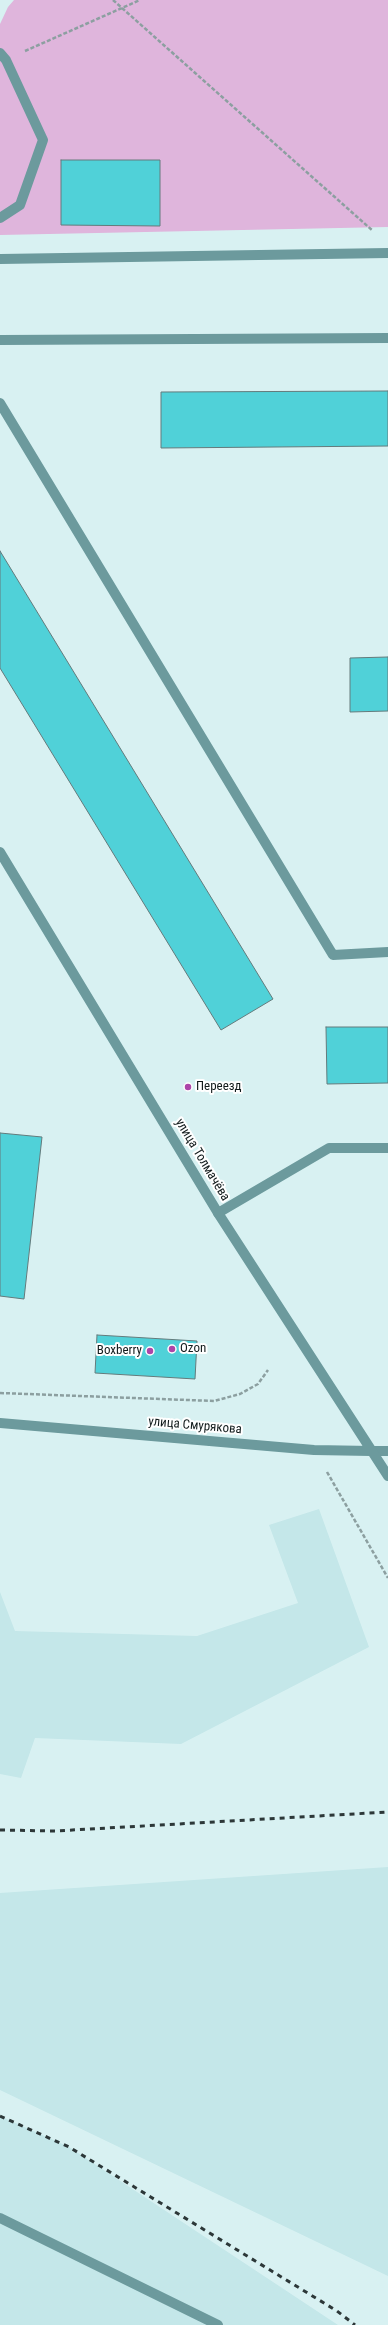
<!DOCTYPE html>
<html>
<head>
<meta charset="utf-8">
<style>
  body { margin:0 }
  canvas { display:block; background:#d8f1f2 }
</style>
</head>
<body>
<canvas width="388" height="2325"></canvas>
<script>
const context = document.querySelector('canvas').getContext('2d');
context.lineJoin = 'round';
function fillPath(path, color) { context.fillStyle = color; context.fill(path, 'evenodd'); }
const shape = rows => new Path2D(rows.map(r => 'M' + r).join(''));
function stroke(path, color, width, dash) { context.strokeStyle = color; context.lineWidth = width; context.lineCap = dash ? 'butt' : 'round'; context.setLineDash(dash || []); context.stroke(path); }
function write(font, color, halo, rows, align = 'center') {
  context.font = font + ' "Roboto Condensed",sans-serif'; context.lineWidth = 4; context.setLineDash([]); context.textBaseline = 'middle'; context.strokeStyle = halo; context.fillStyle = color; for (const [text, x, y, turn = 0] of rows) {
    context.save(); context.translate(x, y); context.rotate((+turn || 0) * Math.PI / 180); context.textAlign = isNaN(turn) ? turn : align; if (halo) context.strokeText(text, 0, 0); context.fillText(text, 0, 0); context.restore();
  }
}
const built = shape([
  [319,1509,369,1647,181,1744,35,1738,21,1778,0,1774,0,1592,15,1631,197,1636,298,1603,269,1525],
  [388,1867,388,2276,0,2090,0,1893],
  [0,2116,69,2147,338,2325,0,2325]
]);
const green = shape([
  [14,0,388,0,388,227,0,235,0,24,8,7]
]);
const building = shape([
  [61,160,160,160,160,226,61,225,61,160],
  [388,391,388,446,161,448,161,392,388,391],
  [0,551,273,999,221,1030,0,668,0,551],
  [388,657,388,711,350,712,350,658,388,657],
  [326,1027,388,1027,388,1083,327,1084,326,1027],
  [0,1133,42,1137,24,1299,0,1296,0,1133],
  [97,1335,197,1341,195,1379,95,1373,97,1335]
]);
const path = shape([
  [113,0,373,231],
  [25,51,140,0],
  [0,1393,214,1401,240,1394,258,1384,268,1370],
  [327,1472,388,1578]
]);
const service = shape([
  [0,53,6,60,43,140,20,205,0,218],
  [0,259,388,253],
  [0,340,388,338],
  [0,403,333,955,388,952],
  [218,1213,329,1148,388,1148],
  [0,2218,218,2325]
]);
const minor = shape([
  [371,1451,388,1451]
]);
const tertiary = shape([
  [0,852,218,1213,388,1476],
  [0,1423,314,1450,371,1451]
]);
const rail = shape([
  [0,1830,55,1831,388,1812],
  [0,2116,69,2147,337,2311,355,2325]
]);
const markers = [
  [188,1087,4,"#ac45a9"],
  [172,1349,4,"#ac45a9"],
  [150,1351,4,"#ac45a9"]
];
const poiNames = [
  ["Переезд",196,1087],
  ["Ozon",180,1349],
  ["Boxberry",142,1351,"right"]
];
const streetNames = [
  ["улица Толмачёва",202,1160,59],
  ["улица Смурякова",195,1426,5]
];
fillPath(built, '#c4e7e9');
fillPath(green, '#dfb5dc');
fillPath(building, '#50d1d8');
stroke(building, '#647b7c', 1);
stroke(path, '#8c9fa0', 2.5, [4, 2]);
stroke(service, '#6c9a9d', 10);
stroke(minor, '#6c9a9d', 10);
stroke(tertiary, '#6c9a9d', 10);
stroke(rail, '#2c3738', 3, [5, 5]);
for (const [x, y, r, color] of markers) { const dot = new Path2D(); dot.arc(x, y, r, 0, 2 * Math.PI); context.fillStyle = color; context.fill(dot); stroke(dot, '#fff', 1.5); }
write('13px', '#121b1c', '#fff', poiNames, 'left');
write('13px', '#121b1c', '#fff', streetNames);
</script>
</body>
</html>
